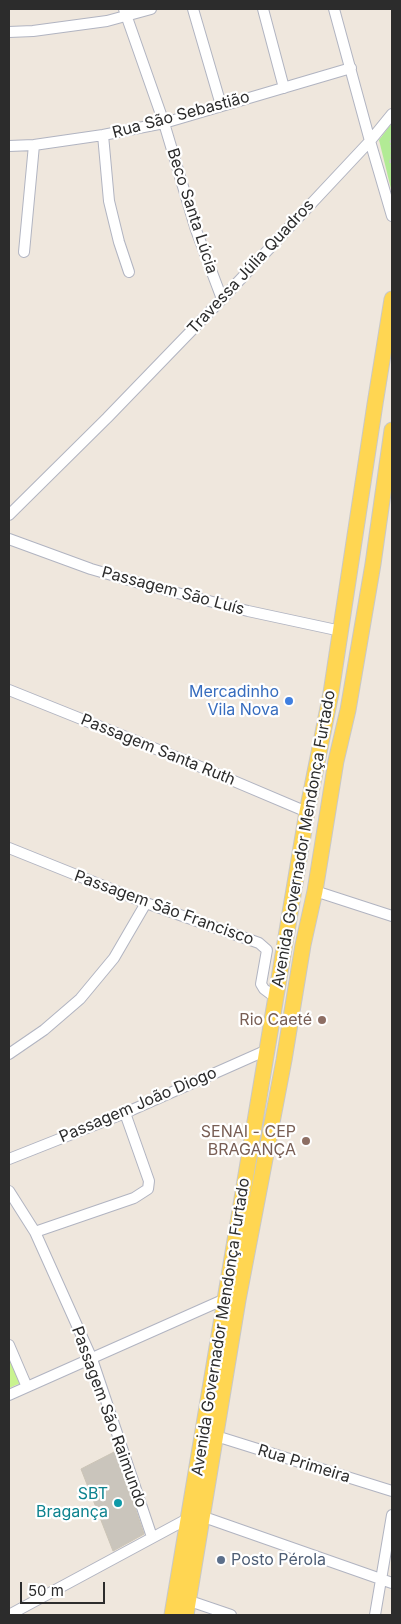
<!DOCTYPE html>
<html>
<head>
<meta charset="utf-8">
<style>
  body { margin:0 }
  #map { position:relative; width:401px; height:1624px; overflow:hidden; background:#efe7dd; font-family:Inter,sans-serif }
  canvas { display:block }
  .frame { position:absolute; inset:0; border:10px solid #2c2c2c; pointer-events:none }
  .scale { position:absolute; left:20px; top:1582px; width:85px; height:22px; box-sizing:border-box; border:2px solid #2c2c2c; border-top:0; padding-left:6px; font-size:15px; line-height:18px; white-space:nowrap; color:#2c2c2c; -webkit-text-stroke:4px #fff; paint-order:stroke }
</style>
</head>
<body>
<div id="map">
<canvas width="401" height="1624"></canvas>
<div class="frame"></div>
<div class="scale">50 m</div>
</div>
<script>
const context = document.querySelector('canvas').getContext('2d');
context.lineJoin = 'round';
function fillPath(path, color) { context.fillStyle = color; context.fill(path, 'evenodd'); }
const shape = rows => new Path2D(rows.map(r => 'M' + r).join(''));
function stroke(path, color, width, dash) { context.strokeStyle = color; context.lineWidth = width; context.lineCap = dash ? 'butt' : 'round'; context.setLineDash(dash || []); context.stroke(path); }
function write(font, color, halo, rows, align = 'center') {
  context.font = font + ' Inter,sans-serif'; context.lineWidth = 4.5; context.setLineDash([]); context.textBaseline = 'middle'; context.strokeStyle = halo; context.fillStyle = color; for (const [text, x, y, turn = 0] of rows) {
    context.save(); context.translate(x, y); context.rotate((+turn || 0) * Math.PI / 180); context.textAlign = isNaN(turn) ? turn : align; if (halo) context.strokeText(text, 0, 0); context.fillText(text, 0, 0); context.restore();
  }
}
const green = shape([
  [392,123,392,193,379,140]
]);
const pitch = shape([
  [9,1352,23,1382,9,1388]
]);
const building = shape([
  [116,1451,144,1534,113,1551,81,1469,116,1451]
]);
const path = shape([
  [392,139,390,143,392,148],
  [390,163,392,153]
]);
const minor = shape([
  [124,9,164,123,196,230,222,299],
  [193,9,221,105],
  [263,9,284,88],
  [334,9,370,141,392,216],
  [9,32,33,31,107,21,151,9],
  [103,135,109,201,119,242,129,272],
  [9,146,34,145,103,135,164,123,351,68],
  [24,252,34,145],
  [9,515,107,418,222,299,370,141,392,114],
  [9,539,91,569,146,585,248,611,341,631],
  [9,690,196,765,307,812],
  [9,848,146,903,259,943,267,950,261,984,264,989,276,998],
  [315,891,392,916],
  [9,1054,44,1030,80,999,114,958,146,903],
  [9,1159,125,1113,267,1050],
  [9,1191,35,1232,92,1359,152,1537],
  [35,1232,134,1198,148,1189,149,1181,125,1113],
  [9,1345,27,1387],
  [9,1395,225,1299],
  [216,1436,392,1491],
  [184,1599,231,1615],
  [9,1615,189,1518,201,1516,392,1583],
  [375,1615,392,1515]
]);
const primary = shape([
  [172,1615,307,812,331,693,375,404,392,299],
  [186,1615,238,1300,284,1060,303,945,315,891,336,761,348,710,373,564,392,430]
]);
const markers = [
  [289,701,5,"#3f7fe0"],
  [322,1020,5,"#8d6e63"],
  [306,1141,5,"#8d6e63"],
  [118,1503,5,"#0f9aa8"],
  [221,1560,5,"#5c6f8a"]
];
const streetNames = [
  ["Rua São Sebastião",181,115,-15],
  ["Beco Santa Lúcia",192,211,72],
  ["Travessa Júlia Quadros",251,267,-47],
  ["Passagem São Luís",173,591,15],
  ["Passagem Santa Ruth",158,750,22],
  ["Avenida Governador Mendonça Furtado",304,839,-80],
  ["Passagem São Francisco",164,908,20],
  ["Passagem João Diogo",138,1105,-23],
  ["Avenida Governador Mendonça Furtado",221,1327,-81],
  ["Passagem São Raimundo",109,1417,70],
  ["Rua Primeira",304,1464,17]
];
const shopNames = [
  ["Mercadinho",279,692],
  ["Vila Nova",279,710]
];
const educationNames = [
  ["Rio Caeté",312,1020],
  ["SENAI - CEP",296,1132],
  ["BRAGANÇA",296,1150]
];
const cultureNames = [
  ["SBT",108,1494],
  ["Bragança",108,1512]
];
const serviceNames = [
  ["Posto Pérola",231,1560]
];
fillPath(green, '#b2eb95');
fillPath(pitch, '#c9f38f');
fillPath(building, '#cac5bc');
stroke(building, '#cbc4b6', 1);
stroke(minor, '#b1b4c1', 12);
stroke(primary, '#c8c8c8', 17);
stroke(path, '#c8c8c8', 2, [4, 2.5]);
stroke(minor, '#fff', 10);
stroke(primary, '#ffd652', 15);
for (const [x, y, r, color] of markers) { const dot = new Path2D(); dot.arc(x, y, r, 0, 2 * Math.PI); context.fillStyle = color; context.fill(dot); stroke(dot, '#fff', 2); }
write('16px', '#2c2c2c', '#fff', streetNames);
write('16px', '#366cbe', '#fff', shopNames, 'right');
write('16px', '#785e54', '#fff', educationNames, 'right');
write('16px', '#0d838f', '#fff', cultureNames, 'right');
write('16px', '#4e5e75', '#fff', serviceNames, 'left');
</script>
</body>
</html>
